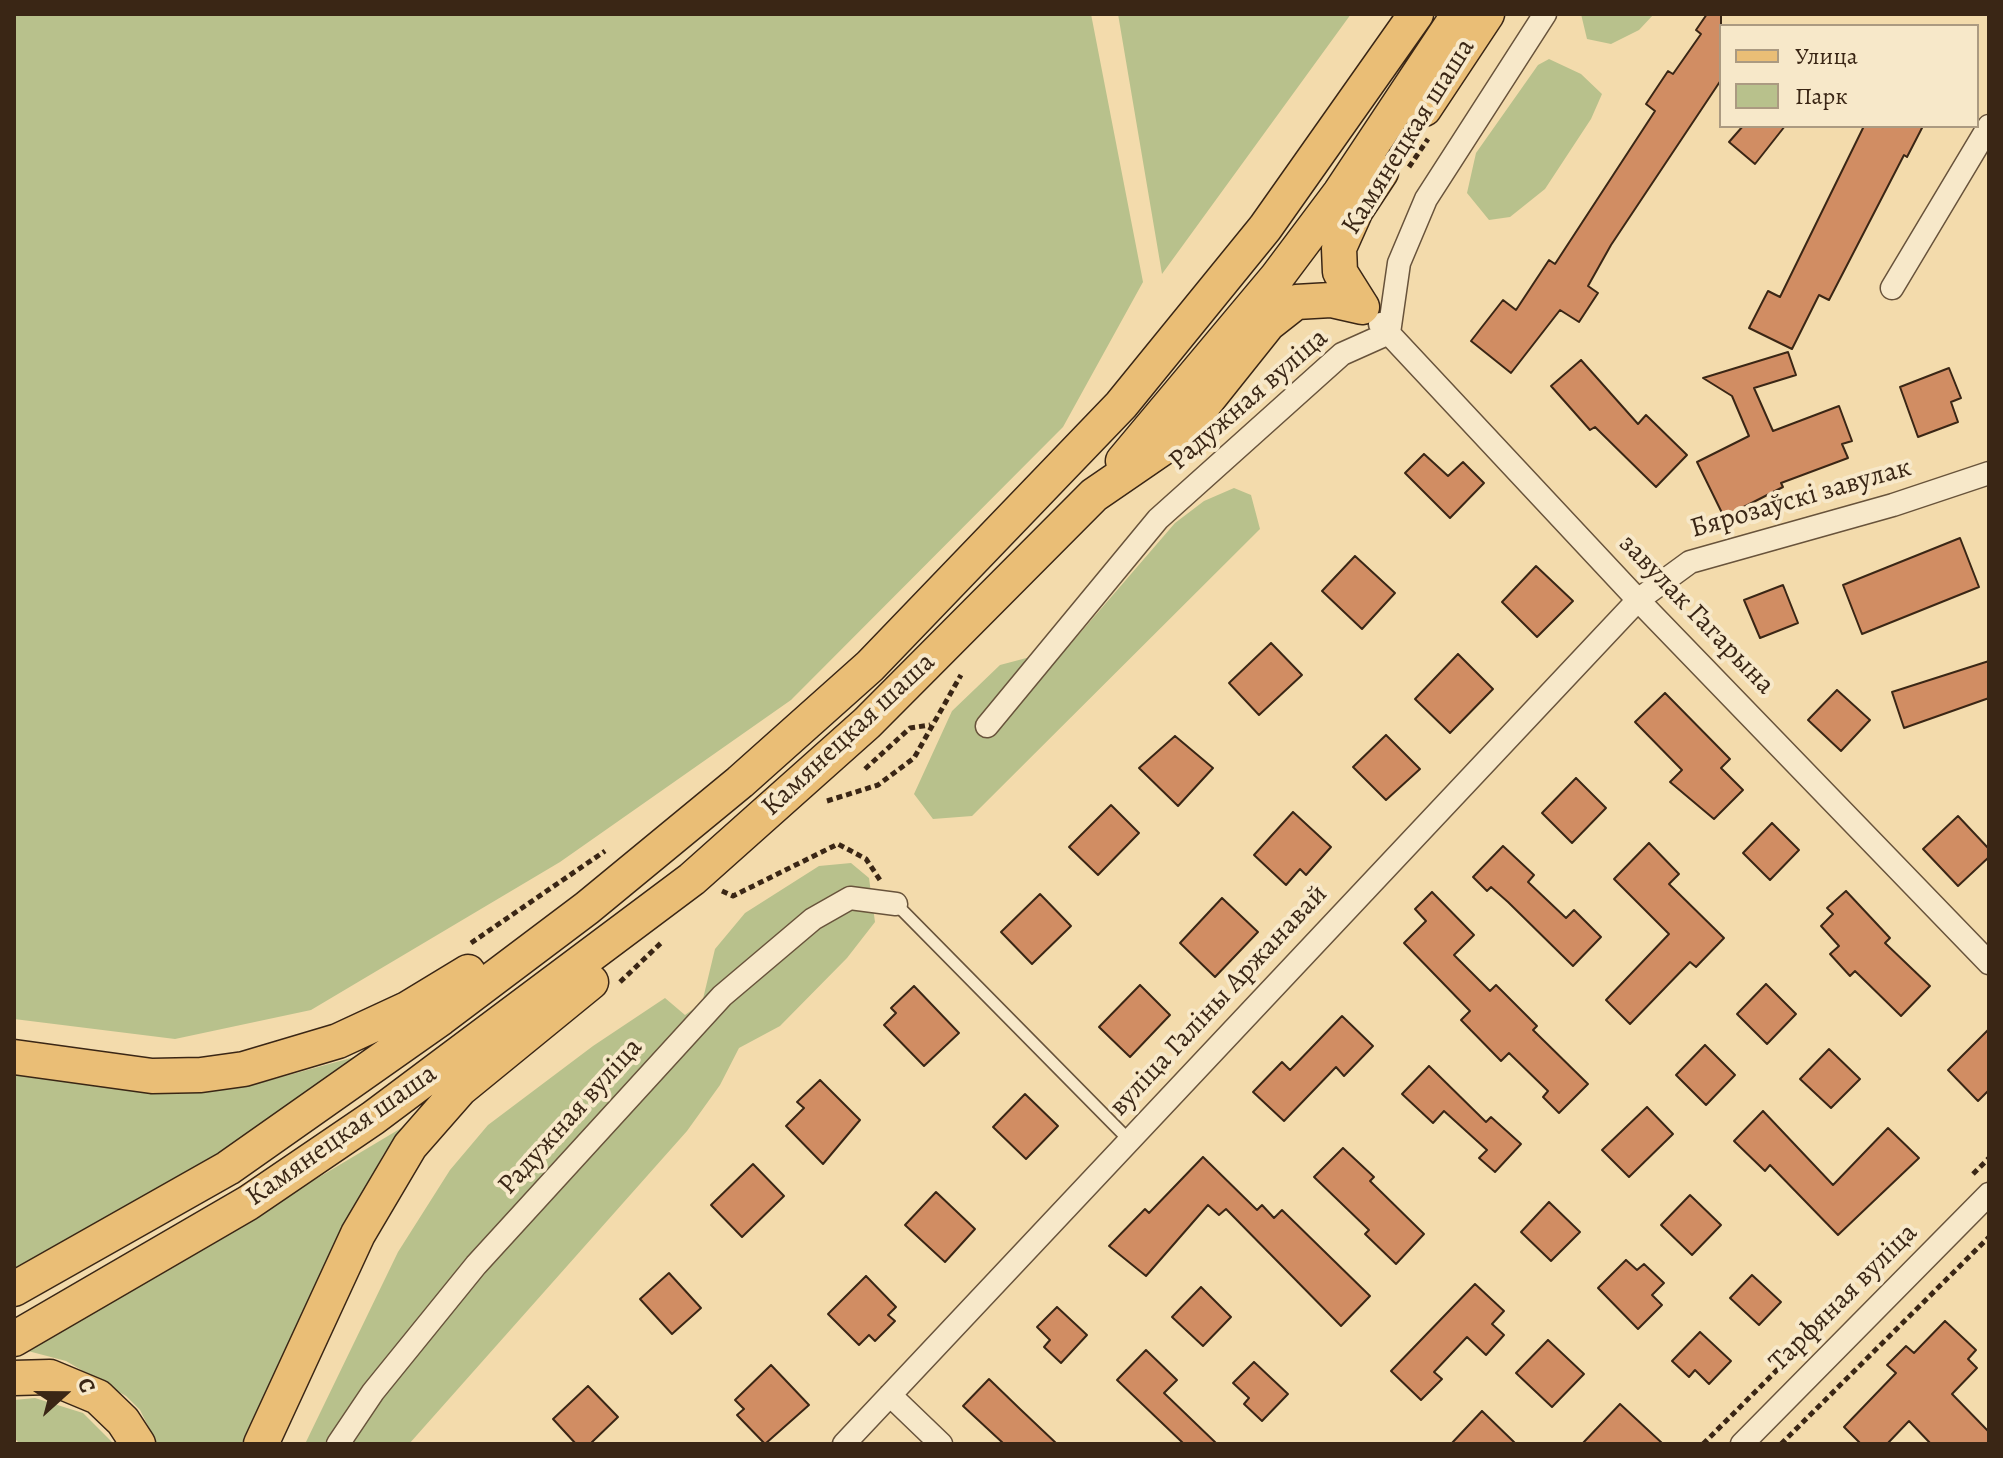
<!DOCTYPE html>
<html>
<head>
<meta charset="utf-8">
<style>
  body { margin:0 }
  #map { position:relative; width:2003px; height:1458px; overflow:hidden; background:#f3dbac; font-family:Alegreya,serif }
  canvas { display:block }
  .frame { position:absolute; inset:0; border:16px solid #3a2615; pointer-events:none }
  .legend { position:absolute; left:1719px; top:24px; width:260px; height:104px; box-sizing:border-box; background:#f7e8c9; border:2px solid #ab9a81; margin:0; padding:10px 14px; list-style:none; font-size:24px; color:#3a2615 }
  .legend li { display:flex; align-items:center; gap:16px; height:40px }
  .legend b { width:40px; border:2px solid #ab9a81 }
  .north { position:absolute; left:24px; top:1354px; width:80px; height:80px; -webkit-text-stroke:6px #f7e8c9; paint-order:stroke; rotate:69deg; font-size:22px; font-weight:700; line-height:32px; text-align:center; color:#3a2615 }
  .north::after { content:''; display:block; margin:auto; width:28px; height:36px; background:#3a2615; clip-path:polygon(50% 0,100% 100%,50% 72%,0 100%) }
</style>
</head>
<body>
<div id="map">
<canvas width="2003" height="1458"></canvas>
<div class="frame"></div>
<ul class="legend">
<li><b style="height:10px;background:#eabe76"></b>Улица</li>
<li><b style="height:22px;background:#b8c18c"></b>Парк</li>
</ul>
<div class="north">С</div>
</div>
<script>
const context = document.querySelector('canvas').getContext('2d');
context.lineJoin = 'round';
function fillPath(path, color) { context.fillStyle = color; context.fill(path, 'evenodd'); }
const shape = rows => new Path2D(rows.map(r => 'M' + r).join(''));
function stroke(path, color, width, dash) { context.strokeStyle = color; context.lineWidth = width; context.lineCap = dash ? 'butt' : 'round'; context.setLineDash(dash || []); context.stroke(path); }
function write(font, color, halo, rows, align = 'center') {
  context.font = font + ' Alegreya,serif'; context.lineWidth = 8; context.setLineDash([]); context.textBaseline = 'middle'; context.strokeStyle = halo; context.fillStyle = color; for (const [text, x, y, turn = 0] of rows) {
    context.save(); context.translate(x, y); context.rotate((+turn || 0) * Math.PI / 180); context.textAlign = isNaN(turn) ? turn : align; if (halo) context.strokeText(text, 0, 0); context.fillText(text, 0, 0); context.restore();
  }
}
const green = shape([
  [14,14,1091,14,1143,282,1063,427,791,700,560,862,311,1010,175,1039,14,1019],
  [1118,14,1351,14,1162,274],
  [1581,14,1654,14,1639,30,1611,44,1587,39],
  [1549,59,1581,74,1602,94,1591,119,1545,189,1510,217,1489,220,1467,193,1476,153,1538,65],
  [1234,488,1251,495,1260,529,972,816,933,819,914,794,952,711,1000,665,1068,647,1175,523,1204,501],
  [851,863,869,878,875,922,847,958,780,1026,739,1048,720,1085,687,1131,409,1444,305,1444,398,1252,450,1170,488,1125,593,1046,665,998,685,1015,702,1003,715,949,745,913,819,866],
  [362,1055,183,1177,14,1272,14,1070,217,1089,267,1081],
  [403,1127,383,1155,351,1216,242,1444,157,1444,140,1410,126,1396,66,1361,28,1351],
  [35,1398,83,1413,114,1444,20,1444,14,1438,14,1400]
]);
const building = shape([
  [1707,14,1721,14,1721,80,1611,245,1588,286,1598,293,1579,322,1560,310,1511,373,1471,341,1503,300,1516,310,1549,260,1555,264,1655,111,1646,104,1668,71,1673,74,1701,34,1696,30,1707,14],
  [1743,126,1785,126,1755,164,1729,142,1743,126],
  [1864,126,1923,126,1907,157,1904,155,1829,300,1819,295,1792,349,1749,328,1768,291,1780,297,1864,126],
  [1788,352,1796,375,1754,388,1773,431,1839,406,1852,441,1842,444,1848,458,1781,483,1783,487,1724,517,1697,462,1749,436,1732,396,1703,378,1788,352],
  [1581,360,1638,424,1646,415,1687,455,1656,487,1595,427,1590,430,1551,386,1581,360],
  [1949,368,1961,398,1951,402,1958,422,1918,437,1900,387,1949,368],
  [1424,454,1448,476,1463,462,1484,483,1450,518,1405,473,1424,454],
  [1960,538,1979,587,1862,634,1843,585,1960,538],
  [1355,556,1395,593,1362,629,1322,591,1355,556],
  [1536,566,1573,601,1537,637,1502,602,1536,566],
  [1783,585,1798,623,1760,638,1744,600,1783,585],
  [1271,643,1302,675,1259,715,1229,683,1271,643],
  [1458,654,1493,689,1450,733,1415,699,1458,654],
  [1989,661,1989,698,1904,728,1892,692,1989,661],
  [1837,690,1870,720,1841,751,1808,720,1837,690],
  [1665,693,1730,759,1721,768,1743,790,1714,819,1670,782,1682,770,1635,722,1665,693],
  [1386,735,1420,769,1386,800,1353,767,1386,735],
  [1175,736,1213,768,1178,806,1139,768,1175,736],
  [1576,778,1606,808,1572,843,1542,813,1576,778],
  [1111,805,1139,833,1098,875,1069,847,1111,805],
  [1293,812,1331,847,1306,875,1300,869,1286,885,1254,855,1293,812],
  [1958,816,1989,849,1989,857,1958,886,1923,849,1958,816],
  [1772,823,1799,850,1770,880,1743,853,1772,823],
  [1649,843,1679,874,1669,884,1724,938,1696,967,1690,962,1630,1024,1606,1000,1669,934,1614,879,1649,843],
  [1503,846,1534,875,1528,882,1566,918,1574,910,1601,937,1573,966,1508,902,1491,887,1487,891,1473,877,1503,846],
  [1846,891,1890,938,1885,943,1930,986,1901,1016,1855,971,1850,976,1830,954,1839,946,1821,926,1833,914,1827,908,1846,891],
  [1432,892,1474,935,1454,955,1490,991,1496,985,1537,1026,1533,1030,1588,1084,1559,1113,1543,1097,1548,1091,1509,1053,1501,1061,1461,1020,1470,1011,1404,943,1426,921,1415,909,1432,892],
  [1040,894,1071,926,1032,964,1001,932,1040,894],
  [1222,898,1258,932,1215,977,1180,943,1222,898],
  [1766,984,1796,1014,1767,1044,1737,1014,1766,984],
  [1140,985,1170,1015,1130,1057,1099,1027,1140,985],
  [914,986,959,1033,924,1066,884,1025,896,1013,891,1008,914,986],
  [1342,1016,1373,1046,1344,1076,1336,1067,1284,1121,1253,1092,1282,1062,1290,1070,1342,1016],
  [1989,1029,1989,1090,1978,1101,1948,1070,1989,1029],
  [1705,1045,1735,1075,1706,1105,1676,1075,1705,1045],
  [1829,1049,1860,1079,1831,1108,1800,1079,1829,1049],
  [1429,1066,1486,1122,1491,1117,1521,1144,1495,1172,1479,1158,1487,1150,1444,1111,1433,1123,1402,1094,1429,1066],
  [820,1080,860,1120,823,1164,786,1126,804,1108,797,1102,820,1080],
  [1025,1094,1058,1126,1026,1159,993,1127,1025,1094],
  [1647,1107,1673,1134,1629,1177,1602,1150,1647,1107],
  [1763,1111,1833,1185,1888,1128,1919,1158,1838,1235,1770,1165,1765,1171,1734,1141,1763,1111],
  [1343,1148,1374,1177,1370,1181,1424,1234,1396,1264,1365,1234,1369,1230,1314,1177,1343,1148],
  [1203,1157,1257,1210,1262,1205,1274,1218,1282,1210,1370,1296,1341,1326,1226,1209,1219,1215,1208,1205,1146,1276,1109,1246,1145,1209,1149,1213,1203,1157],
  [753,1164,784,1196,742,1237,711,1205,753,1164],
  [936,1192,975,1229,945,1262,905,1225,936,1192],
  [1690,1195,1721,1225,1692,1255,1661,1225,1690,1195],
  [1549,1202,1580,1232,1551,1261,1521,1232,1549,1202],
  [1626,1260,1637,1270,1644,1264,1664,1283,1652,1295,1662,1305,1638,1329,1598,1288,1626,1260],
  [669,1273,701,1308,672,1334,640,1299,669,1273],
  [1752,1275,1781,1302,1759,1325,1730,1298,1752,1275],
  [866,1276,896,1307,888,1315,895,1321,875,1341,869,1335,859,1345,828,1314,866,1276],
  [1475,1284,1504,1311,1492,1324,1504,1335,1486,1355,1467,1337,1434,1372,1442,1379,1421,1400,1391,1371,1475,1284],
  [1201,1287,1231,1317,1203,1346,1172,1317,1201,1287],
  [1057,1307,1087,1335,1061,1363,1044,1347,1050,1340,1037,1327,1057,1307],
  [1945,1321,1976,1350,1968,1359,1977,1368,1952,1394,1989,1432,1989,1444,1931,1444,1909,1421,1887,1444,1861,1444,1844,1427,1896,1373,1887,1365,1906,1346,1914,1353,1945,1321],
  [1700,1332,1731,1361,1709,1384,1695,1370,1689,1377,1672,1361,1700,1332],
  [1548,1340,1584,1374,1552,1407,1516,1373,1548,1340],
  [1146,1350,1177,1380,1164,1393,1217,1444,1184,1444,1117,1380,1146,1350],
  [1254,1362,1288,1394,1262,1421,1244,1404,1249,1398,1233,1383,1254,1362],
  [771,1365,809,1405,765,1444,737,1415,744,1409,735,1400,771,1365],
  [989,1379,1020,1409,1057,1444,1004,1444,963,1406,989,1379],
  [588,1386,618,1417,590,1444,576,1444,553,1419,588,1386],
  [1620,1404,1663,1444,1582,1444,1620,1404],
  [1482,1411,1516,1444,1451,1444,1482,1411]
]);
const path = shape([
  [1409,167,1428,139],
  [865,769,910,728,930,725],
  [827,801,878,785,914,758,961,675],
  [722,891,733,896,838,844,866,859,880,880],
  [471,943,605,851],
  [620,982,662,942],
  [1973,1174,1989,1158],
  [1703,1444,1827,1320],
  [1781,1444,1989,1237]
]);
const service = shape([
  [896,904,1129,1140]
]);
const minor = shape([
  [1892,288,1989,126],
  [1380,324,1638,600,1989,963],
  [987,726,1158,519,1342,354,1389,333,1399,263,1426,199,1545,14],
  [890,1395,941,1444],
  [338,1444,373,1392,476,1265,722,996,813,919,850,898,896,904],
  [844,1444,1638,600,1690,562,1893,505,1989,473],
  [1742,1444,1989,1194]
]);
const primary = shape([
  [1424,109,1487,14],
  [1362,307,1340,272,1339,248,1356,210,1381,172],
  [1123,461,1277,277,1340,193,1459,14],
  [14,1057,152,1076,201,1075,244,1069,338,1041,407,1009,468,972],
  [14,1289,228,1168,441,1018,587,908,740,782,870,666,1121,405,1265,228,1416,14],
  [14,1339,248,1203,373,1118,692,879,867,723,1094,495,1177,438,1268,324,1296,302,1331,300,1362,307],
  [14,1378,50,1377,98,1397,123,1421,138,1444],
  [261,1444,358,1234,410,1146,460,1089,591,982]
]);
const streetNames = [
  ["Камянецкая шаша",1409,137,-58],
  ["Радужная вуліца",1249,400,-41],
  ["Бярозаўскі завулак",1801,499,-16],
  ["завулак Гагарына",1696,615,46],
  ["Камянецкая шаша",849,735,-43],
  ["вуліца Галіны Аржанавай",1219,1001,-47],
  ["Радужная вуліца",571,1117,-48],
  ["Камянецкая шаша",342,1136,-35],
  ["Тарфяная вуліца",1844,1298,-45]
];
fillPath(green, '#b8c18c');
fillPath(building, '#d18d63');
stroke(building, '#3a2615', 2);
stroke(service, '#68533b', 14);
stroke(minor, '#68533b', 25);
stroke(primary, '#3a2615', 37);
stroke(path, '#3a2615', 5, [6, 4]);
stroke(service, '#f7e8c9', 11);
stroke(minor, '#f7e8c9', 22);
stroke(primary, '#eabe76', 34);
write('28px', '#3a2615', '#f7e8c9', streetNames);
</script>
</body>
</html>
